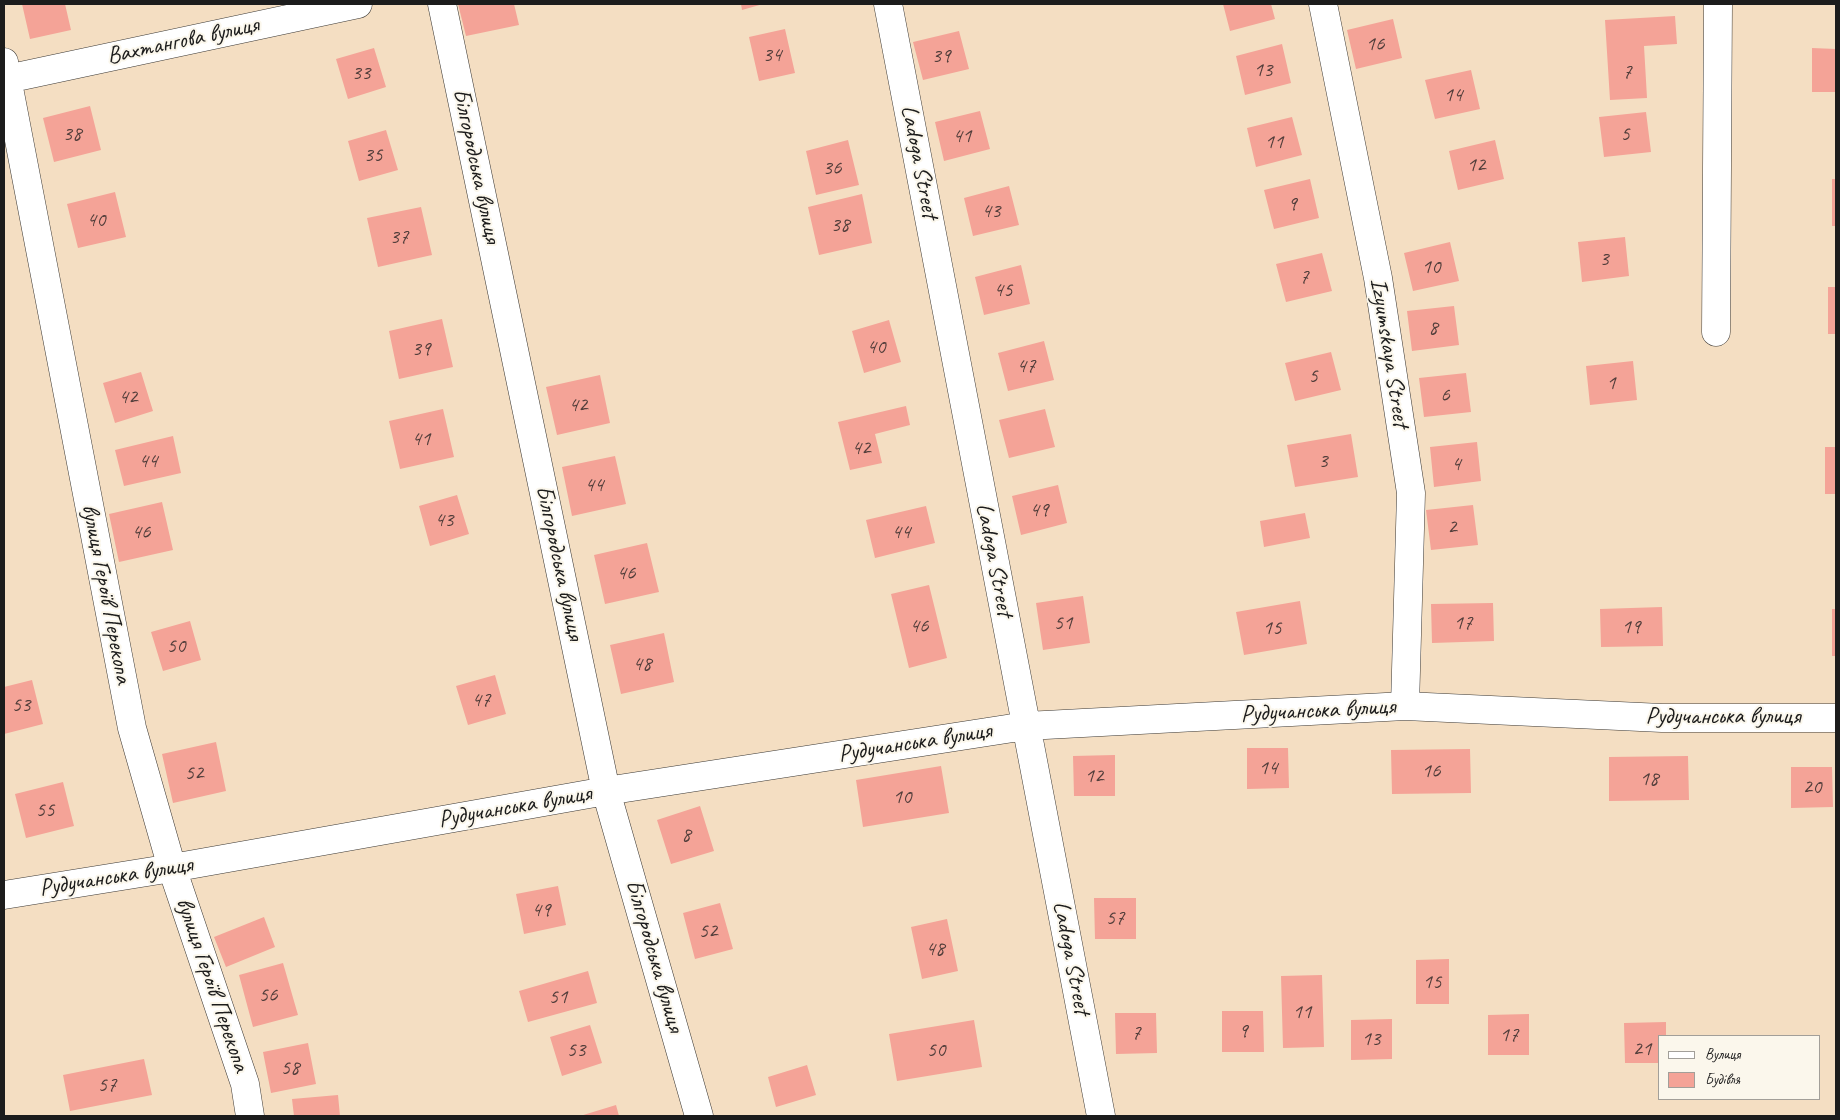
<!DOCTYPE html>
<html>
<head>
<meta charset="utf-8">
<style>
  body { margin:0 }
  #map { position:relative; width:1840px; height:1120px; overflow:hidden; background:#f4dec2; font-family:Caveat,sans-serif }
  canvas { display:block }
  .frame { position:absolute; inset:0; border:5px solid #1c1c1c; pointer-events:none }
  .legend { position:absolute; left:1658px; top:1035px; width:162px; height:65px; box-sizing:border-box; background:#fbf7ec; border:1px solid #a29f99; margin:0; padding:6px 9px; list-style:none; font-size:15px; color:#1c1c1c }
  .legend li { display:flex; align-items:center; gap:10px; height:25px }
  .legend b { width:25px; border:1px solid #a29f99 }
</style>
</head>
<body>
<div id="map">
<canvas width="1840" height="1120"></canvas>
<div class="frame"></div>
<ul class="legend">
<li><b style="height:6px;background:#fff"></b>Вулиця</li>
<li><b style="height:14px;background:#f4a397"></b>Будівля</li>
</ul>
</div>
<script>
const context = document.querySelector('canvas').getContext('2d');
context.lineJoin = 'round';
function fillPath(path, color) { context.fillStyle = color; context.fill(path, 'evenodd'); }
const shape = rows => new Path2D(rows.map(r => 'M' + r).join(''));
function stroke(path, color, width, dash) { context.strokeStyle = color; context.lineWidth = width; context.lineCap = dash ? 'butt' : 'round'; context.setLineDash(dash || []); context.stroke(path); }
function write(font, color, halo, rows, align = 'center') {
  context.font = font + ' Caveat,sans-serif'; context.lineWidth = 4; context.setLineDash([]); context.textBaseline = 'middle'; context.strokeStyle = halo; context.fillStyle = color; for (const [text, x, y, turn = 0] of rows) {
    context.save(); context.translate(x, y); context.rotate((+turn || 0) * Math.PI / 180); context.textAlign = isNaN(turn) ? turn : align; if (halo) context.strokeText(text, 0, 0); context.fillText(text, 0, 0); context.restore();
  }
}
const building = shape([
  [22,4,65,4,71,30,30,39],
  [458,4,514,4,519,25,466,36],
  [741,4,763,4,742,10],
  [1223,4,1271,4,1275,19,1230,31],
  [1675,16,1677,44,1644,46,1647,98,1610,100,1605,20],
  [1393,19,1402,58,1356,69,1347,30],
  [785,29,795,73,759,81,749,37],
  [959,31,969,69,923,80,913,42],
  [1282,44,1291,83,1245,95,1236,56],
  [374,48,386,87,348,99,336,59],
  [1812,48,1836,49,1836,92,1812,92],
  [1471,70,1480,109,1435,119,1425,80],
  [90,106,101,150,54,162,43,118],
  [980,111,990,149,944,161,935,122],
  [1646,112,1651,152,1604,157,1599,117],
  [1292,117,1302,155,1256,167,1247,128],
  [386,130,398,170,359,181,348,141],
  [848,140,859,185,816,195,806,151],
  [1495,140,1504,179,1458,190,1449,151],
  [1310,179,1319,218,1274,229,1264,190],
  [1832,179,1836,179,1836,226,1832,226],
  [1009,186,1019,225,973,236,964,198],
  [115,192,126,237,78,248,67,204],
  [862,194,872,243,819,255,808,207],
  [421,207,432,255,378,267,367,218],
  [1625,237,1629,276,1582,282,1578,242],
  [1450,242,1459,281,1413,291,1404,253],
  [1322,253,1332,291,1286,302,1276,264],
  [1021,265,1030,304,984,315,975,277],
  [1828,287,1836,287,1836,334,1828,334],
  [1454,306,1459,345,1412,351,1407,311],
  [442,319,453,367,399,379,389,331],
  [889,320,901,362,864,373,852,331],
  [1044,341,1054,380,1008,391,998,353],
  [1331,352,1341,390,1295,401,1285,363],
  [1633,361,1637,400,1590,405,1586,366],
  [141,372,153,411,115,423,103,383],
  [1466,373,1471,412,1424,417,1419,378],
  [600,375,610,423,557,435,546,387],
  [906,406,910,425,875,434,882,463,850,470,838,422],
  [443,409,454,457,400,469,389,421],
  [1045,409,1055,447,1009,458,999,420],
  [1351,434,1358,477,1295,487,1287,445],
  [173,436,181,473,124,486,115,450],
  [1477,442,1481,481,1434,487,1430,447],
  [1825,447,1836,447,1836,494,1825,494],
  [615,456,626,504,572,516,562,467],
  [1058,485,1067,523,1021,535,1012,496],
  [457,495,469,534,430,546,419,506],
  [162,502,173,550,119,562,109,514],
  [1473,505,1478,545,1431,550,1426,510],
  [926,506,935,543,875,558,866,520],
  [1305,513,1310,538,1264,547,1260,521],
  [647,543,659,592,605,604,594,555],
  [929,585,947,658,909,668,891,594],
  [1083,596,1090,643,1043,650,1036,603],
  [1300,601,1307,644,1244,655,1236,612],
  [1493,603,1494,641,1432,643,1431,604],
  [1662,607,1663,646,1601,647,1600,609],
  [1832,609,1836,609,1836,656,1832,656],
  [190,621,201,660,163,671,151,632],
  [664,633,674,682,621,694,610,645],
  [495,675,506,714,468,725,456,686],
  [32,680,43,724,4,734,4,687],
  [216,742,226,791,173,803,162,754],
  [1247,748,1288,748,1289,788,1247,789],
  [1470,749,1471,793,1392,794,1391,750],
  [1115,755,1115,796,1074,796,1073,756],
  [1688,756,1689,800,1609,801,1609,757],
  [941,766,949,813,863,827,856,780],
  [1791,767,1832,767,1833,807,1791,808],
  [63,782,74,826,26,838,15,794],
  [700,806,714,851,671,864,657,820],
  [558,886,566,925,524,934,516,894],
  [1094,898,1136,898,1136,939,1095,939],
  [720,903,733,949,695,959,683,913],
  [264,917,275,947,226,967,214,937],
  [947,919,958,971,922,979,911,927],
  [1449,959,1449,1004,1416,1004,1416,960],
  [283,963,298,1015,253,1027,239,975],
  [588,971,597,1003,528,1022,519,991],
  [1322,975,1324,1047,1283,1048,1281,976],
  [1222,1011,1263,1011,1264,1052,1222,1052],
  [1115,1013,1156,1013,1157,1053,1116,1054],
  [1529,1014,1529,1055,1488,1055,1488,1015],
  [1392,1019,1392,1059,1351,1060,1351,1020],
  [974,1020,982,1067,897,1081,889,1034],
  [1666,1022,1666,1036,1659,1036,1659,1063,1625,1063,1624,1023],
  [590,1025,602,1063,562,1076,550,1037],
  [308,1043,316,1084,271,1093,263,1052],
  [144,1059,152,1095,70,1111,63,1075],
  [807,1065,816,1095,776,1107,768,1077],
  [338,1095,340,1116,294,1116,292,1099],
  [616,1105,619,1116,580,1116]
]);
const minor = shape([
  [442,4,606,791,699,1116],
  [888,4,1101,1116],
  [1323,4,1378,278,1411,493,1405,706],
  [4,62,132,728,172,868,245,1084,250,1116],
  [7,79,358,4],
  [1716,332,1718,4],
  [4,895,172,868,606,791,1026,726,1405,706,1662,718,1836,718]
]);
const numberNames = [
  ["16",1375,44],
  ["34",772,55],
  ["39",941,56],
  ["13",1263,70],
  ["7",1627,72],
  ["33",361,73],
  ["14",1453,95],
  ["38",72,134],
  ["5",1625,134],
  ["41",962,136],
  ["11",1274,142],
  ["35",373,155],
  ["12",1476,165],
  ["36",832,168],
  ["9",1292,204],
  ["43",991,211],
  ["40",96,220],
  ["38",840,225],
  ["37",399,237],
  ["3",1604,259],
  ["10",1431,267],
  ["7",1304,277],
  ["45",1003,290],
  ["8",1433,328],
  ["40",876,347],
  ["39",421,349],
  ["47",1026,366],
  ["5",1313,376],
  ["1",1611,383],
  ["6",1445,395],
  ["42",128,397],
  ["42",578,405],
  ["41",421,439],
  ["42",861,448],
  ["44",148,461],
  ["3",1323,461],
  ["4",1456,464],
  ["44",594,485],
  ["49",1039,510],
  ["43",444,520],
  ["2",1452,527],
  ["46",141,532],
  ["44",901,532],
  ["46",626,573],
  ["51",1063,623],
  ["17",1463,623],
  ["46",919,626],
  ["19",1631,627],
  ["15",1272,628],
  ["50",176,646],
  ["48",642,664],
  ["47",481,700],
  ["53",21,705],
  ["14",1268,768],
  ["16",1431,771],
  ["52",194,773],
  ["12",1094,776],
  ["18",1649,779],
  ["20",1812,787],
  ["10",902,797],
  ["55",45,810],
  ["8",686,835],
  ["49",541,910],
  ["57",1115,918],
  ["52",708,931],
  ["48",935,949],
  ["15",1432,982],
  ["56",268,995],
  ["51",558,997],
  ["11",1302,1012],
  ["9",1243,1031],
  ["7",1136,1033],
  ["17",1509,1035],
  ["13",1371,1039],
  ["21",1642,1049],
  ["53",576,1050],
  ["50",936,1050],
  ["58",290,1068],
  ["57",107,1085]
];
const streetNames = [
  ["Вахтангова вулиця",183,41,-12],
  ["Ladoga Street",919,162,79],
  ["Білгородська вулиця",476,166,78],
  ["Izyumskaya Street",1389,353,81],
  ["Ladoga Street",994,560,79],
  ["Білгородська вулиця",559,563,78],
  ["вулиця Героїв Перекопа",106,594,79],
  ["Рудучанська вулиця",1318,711,-3],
  ["Рудучанська вулиця",1723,717],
  ["Рудучанська вулиця",915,743,-9],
  ["Рудучанська вулиця",515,807,-10],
  ["Рудучанська вулиця",116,877,-9],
  ["Білгородська вулиця",654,956,74],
  ["Ladoga Street",1071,958,79],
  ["вулиця Героїв Перекопа",212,985,71]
];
fillPath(building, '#f4a397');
stroke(minor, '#3c3935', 29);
stroke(minor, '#fff', 28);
write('21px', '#523e3b', null, numberNames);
write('24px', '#1c1c1c', '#fbf7ec', streetNames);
</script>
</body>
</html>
